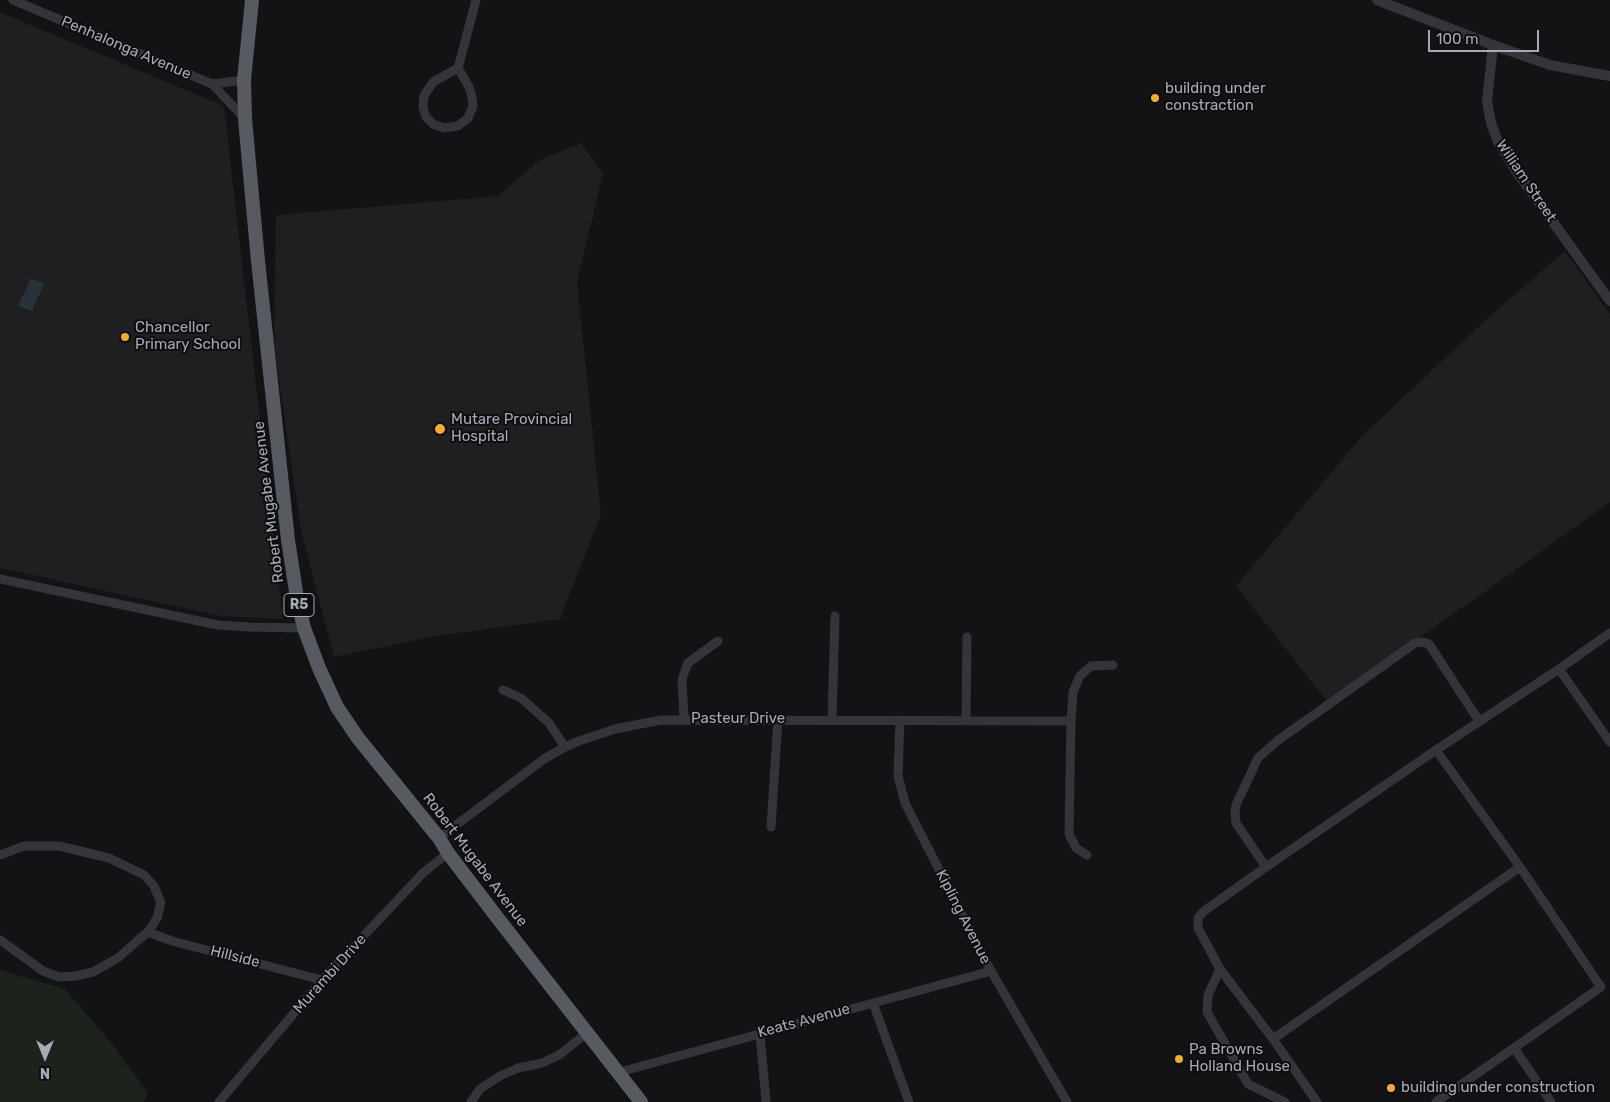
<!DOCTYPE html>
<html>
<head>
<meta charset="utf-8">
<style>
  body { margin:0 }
  #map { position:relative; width:1610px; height:1102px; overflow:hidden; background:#131315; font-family:Rubik,sans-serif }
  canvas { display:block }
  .north { position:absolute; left:20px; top:1032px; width:50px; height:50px; -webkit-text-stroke:4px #0e0e10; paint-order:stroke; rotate:180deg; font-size:14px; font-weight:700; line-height:20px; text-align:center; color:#a5aab5 }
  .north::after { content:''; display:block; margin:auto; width:18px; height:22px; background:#a5aab5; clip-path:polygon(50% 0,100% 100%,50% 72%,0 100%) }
  .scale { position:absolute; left:1428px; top:30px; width:111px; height:22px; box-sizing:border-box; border:2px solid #a5aab5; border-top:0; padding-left:6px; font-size:15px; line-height:18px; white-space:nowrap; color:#a5aab5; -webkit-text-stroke:4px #0e0e10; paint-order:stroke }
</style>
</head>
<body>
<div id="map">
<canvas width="1610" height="1102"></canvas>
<div class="north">N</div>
<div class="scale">100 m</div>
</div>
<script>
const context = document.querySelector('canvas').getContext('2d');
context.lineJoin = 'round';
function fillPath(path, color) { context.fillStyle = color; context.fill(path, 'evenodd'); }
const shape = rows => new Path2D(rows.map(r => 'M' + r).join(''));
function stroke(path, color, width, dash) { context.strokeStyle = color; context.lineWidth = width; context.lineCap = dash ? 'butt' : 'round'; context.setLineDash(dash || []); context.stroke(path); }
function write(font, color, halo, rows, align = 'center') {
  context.font = font + ' Rubik,sans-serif'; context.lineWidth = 4; context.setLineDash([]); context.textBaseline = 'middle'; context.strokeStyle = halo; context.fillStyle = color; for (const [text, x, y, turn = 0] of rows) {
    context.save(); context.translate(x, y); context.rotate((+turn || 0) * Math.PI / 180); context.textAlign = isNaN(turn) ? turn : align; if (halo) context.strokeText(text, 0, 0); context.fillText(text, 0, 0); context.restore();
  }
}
const built = shape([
  [0,12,224,106,283,619,220,616,0,568],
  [581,143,603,173,577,282,601,514,560,619,436,636,334,657,301,531,274,344,276,215,498,196,538,161],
  [1565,251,1610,314,1610,502,1489,589,1327,701,1236,586,1363,435,1490,316]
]);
const green = shape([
  [0,970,65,989,112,1044,148,1093,143,1102,0,1102]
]);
const water = shape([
  [31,278,44,284,32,311,18,306]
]);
const minor = shape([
  [13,0,212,84,245,119],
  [458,68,433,82,424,96,423,107,426,117,433,124,444,128,458,126,468,118,473,106,472,97,469,87,458,68,476,0],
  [212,84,244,80],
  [0,579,218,625,248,627,304,628],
  [1559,669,1610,742],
  [503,690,521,698,549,723,565,747],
  [684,719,682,679,688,663,718,641],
  [832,719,835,616],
  [900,720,898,776,905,803,991,971,1067,1102],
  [966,720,967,637],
  [1436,750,1520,867,1601,987,1514,1048],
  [771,827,778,719],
  [439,838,544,759,565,747,579,741,615,729,661,720,1071,721],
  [0,855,24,846,59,846,109,858,144,875,154,886,161,903,157,918,148,932,137,941,118,958,93,972,76,976,59,977,43,971,0,940],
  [1087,855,1076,848,1069,834,1071,721,1073,692,1080,676,1091,666,1113,665],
  [1266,867,1236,823,1235,814,1236,805,1258,758,1277,741,1415,643,1423,642,1429,644,1479,721],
  [148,932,172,941,322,980],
  [1220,969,1208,995,1207,1012,1248,1084,1285,1102],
  [873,1003,909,1102],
  [760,1034,766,1102],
  [1273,1039,1520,867],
  [619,1074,627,1070,991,971],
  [219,1102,322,980,423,873,448,853],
  [471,1102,480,1089,500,1076,518,1068,542,1063,559,1055,587,1033],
  [1317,1102,1273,1039,1220,969,1198,928,1198,918,1204,911,1266,867,1436,750,1559,669,1610,633],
  [1436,1102,1514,1048,1551,1102]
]);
const tertiary = shape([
  [1377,0,1493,45,1550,65,1610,76],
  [1493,45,1487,101,1491,123,1498,142,1514,168,1610,301]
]);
const trunk = shape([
  [252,0,244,80,245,119,258,261,288,540,297,598,304,628,319,668,337,707,358,738,439,838,448,853,496,916,641,1102]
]);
const markers = [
  [1155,98,5,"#f0ac30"],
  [125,337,5,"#f0ac30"],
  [440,429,6,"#f0ac30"],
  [1179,1059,5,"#f0ac30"],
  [1391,1088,5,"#f0ac30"]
];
const shields = [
  [299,605,30]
];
const shieldNames = [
  ["R5",299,605]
];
const streetNames = [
  ["Penhalonga Avenue",126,48,23],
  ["William Street",1526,181,56],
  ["Robert Mugabe Avenue",269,502,-97],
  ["Pasteur Drive",738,719],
  ["Robert Mugabe Avenue",475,860,53],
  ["Kipling Avenue",963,917,63],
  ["Hillside",235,957,14],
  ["Murambi Drive",330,974,-48],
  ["Keats Avenue",804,1021,-15]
];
const poiNames = [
  ["building under",1165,89],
  ["constraction",1165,106],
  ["Chancellor",135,328],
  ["Primary School",135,345],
  ["Mutare Provincial",451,420],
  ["Hospital",451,437],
  ["Pa Browns",1189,1050],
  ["Holland House",1189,1067],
  ["building under construction",1401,1088]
];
fillPath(built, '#1f1f22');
fillPath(green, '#1c231c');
fillPath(water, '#2a3239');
stroke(minor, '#34353a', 9);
stroke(tertiary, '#34353a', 10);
stroke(trunk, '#585a62', 14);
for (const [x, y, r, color] of markers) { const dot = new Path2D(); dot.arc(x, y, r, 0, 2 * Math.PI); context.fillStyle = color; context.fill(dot); stroke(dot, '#0e0e10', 2); }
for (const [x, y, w] of shields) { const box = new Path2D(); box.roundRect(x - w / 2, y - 11.5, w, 23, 4); context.fillStyle = '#0e0e10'; context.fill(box); stroke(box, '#a5aab5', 1); }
write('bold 14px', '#a5aab5', null, shieldNames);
write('15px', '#a5aab5', '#0e0e10', streetNames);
write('15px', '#a5aab5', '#0e0e10', poiNames, 'left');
</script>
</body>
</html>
